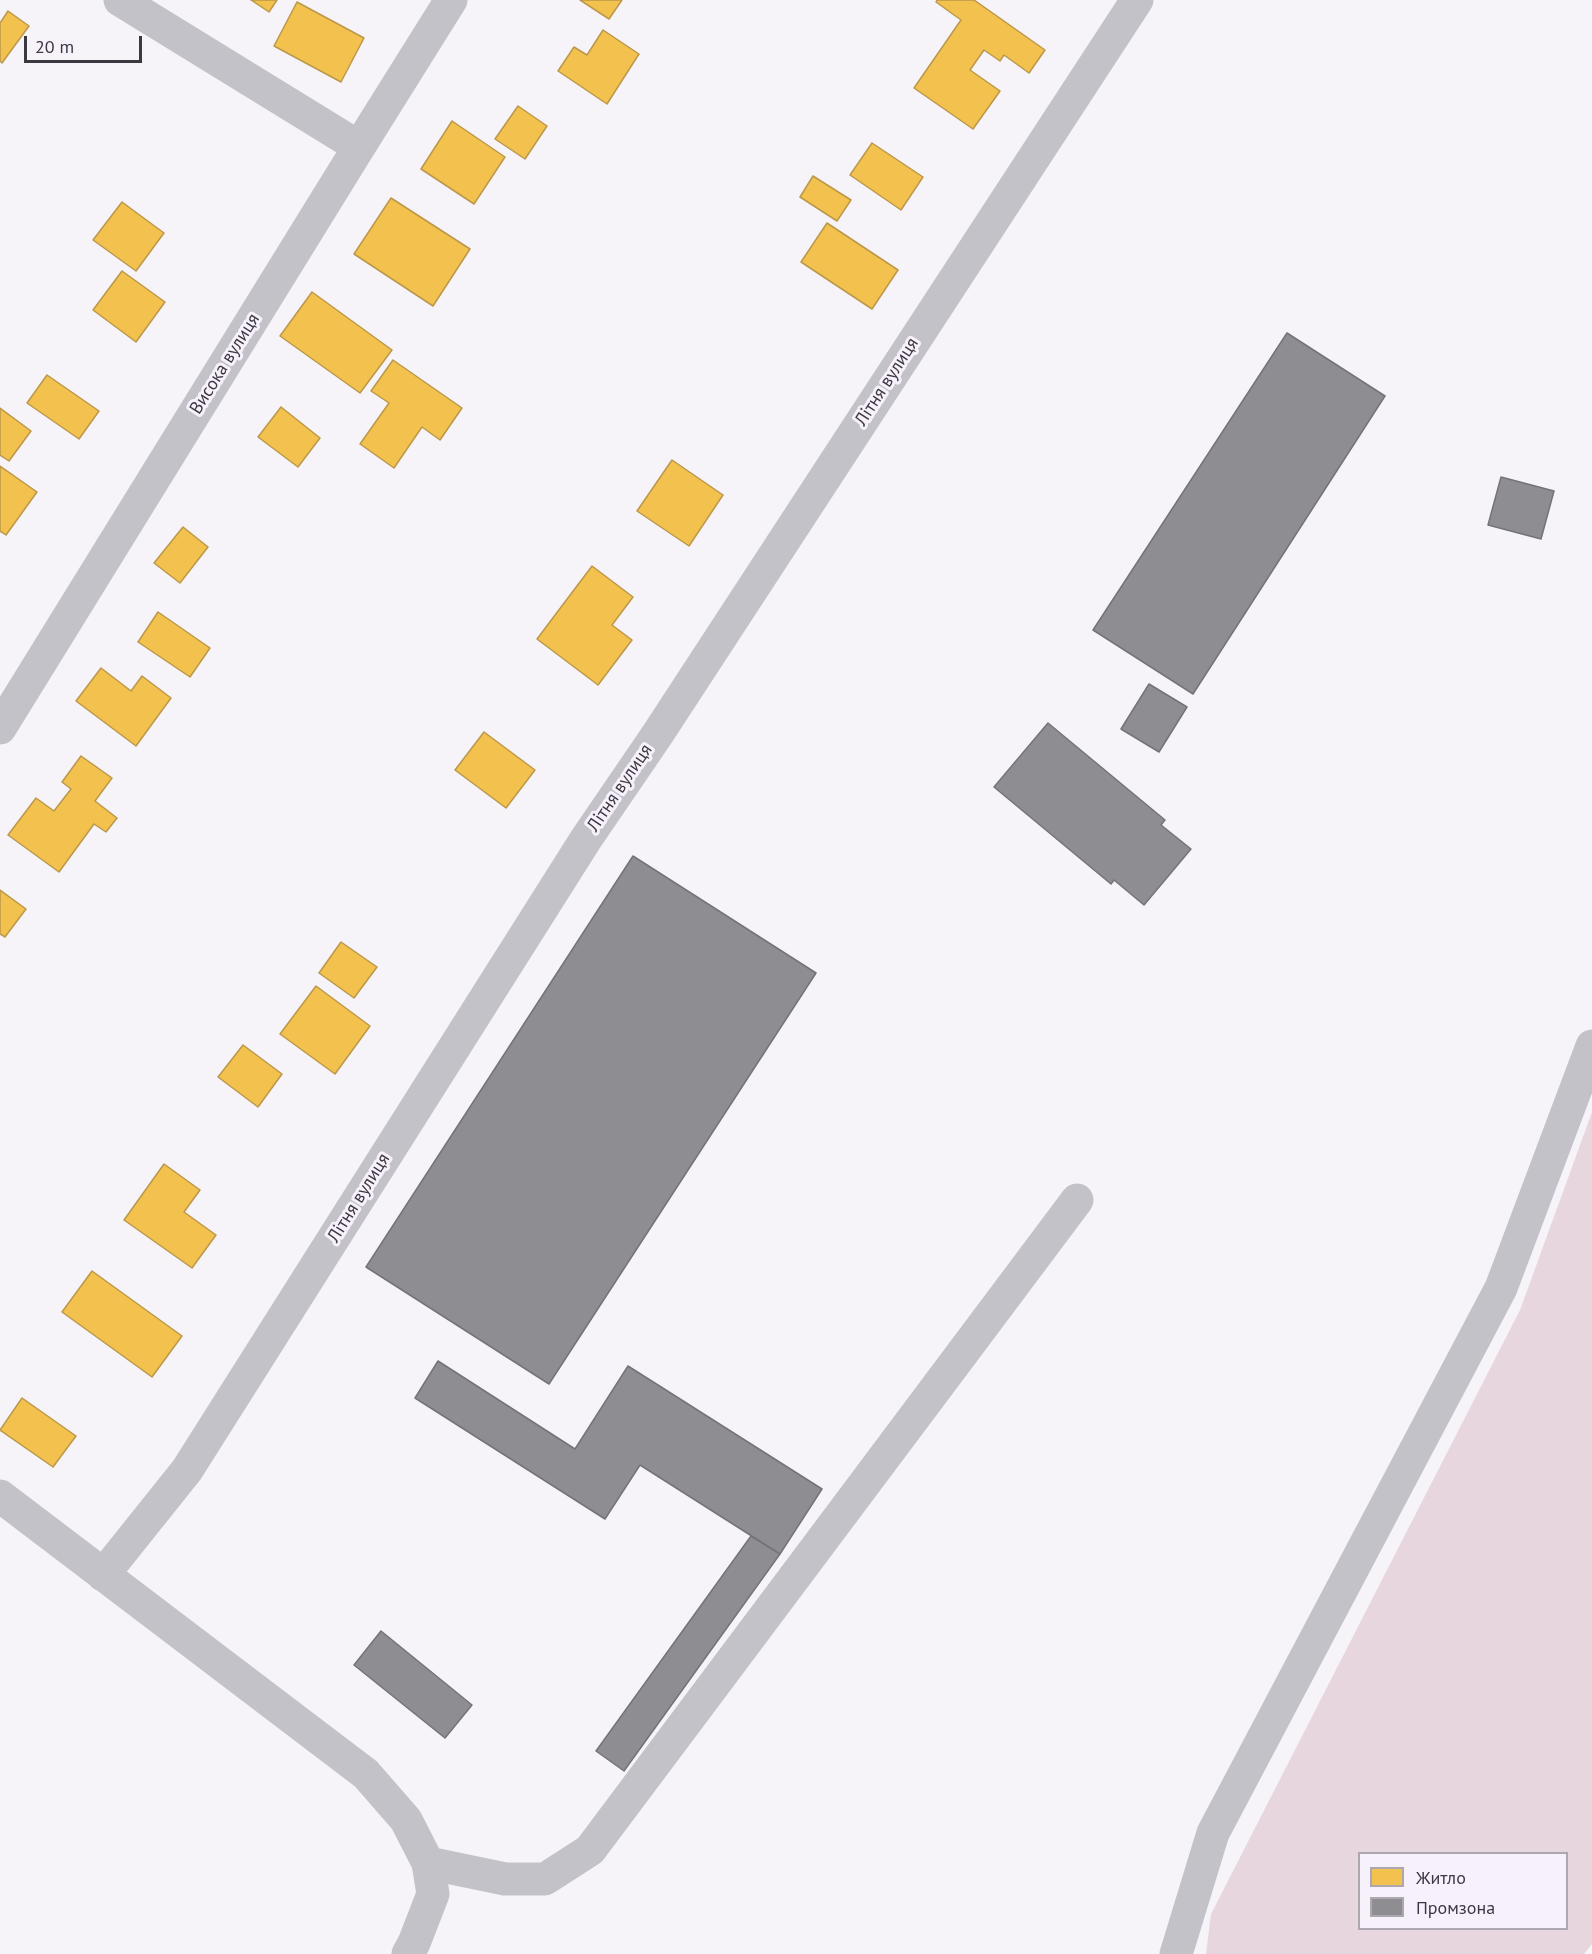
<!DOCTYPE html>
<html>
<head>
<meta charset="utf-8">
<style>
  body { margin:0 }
  #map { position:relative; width:1592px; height:1954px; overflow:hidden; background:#f7f4f9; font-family:"PT Sans",sans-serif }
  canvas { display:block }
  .legend { position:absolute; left:1358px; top:1852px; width:210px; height:78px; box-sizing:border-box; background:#f7f1fc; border:2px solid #aca7b1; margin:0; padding:8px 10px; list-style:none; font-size:18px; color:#3c3741 }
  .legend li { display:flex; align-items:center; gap:12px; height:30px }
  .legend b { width:30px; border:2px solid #aca7b1 }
  .scale { position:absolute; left:24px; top:36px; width:118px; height:27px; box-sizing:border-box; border:3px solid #3c3741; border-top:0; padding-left:8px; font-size:18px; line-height:21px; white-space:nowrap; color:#3c3741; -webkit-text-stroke:4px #f7f1fc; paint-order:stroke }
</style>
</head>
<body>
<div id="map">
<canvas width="1592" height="1954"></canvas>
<ul class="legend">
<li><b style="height:16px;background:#f2c14e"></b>Житло</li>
<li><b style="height:16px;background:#8d8d92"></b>Промзона</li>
</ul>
<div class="scale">20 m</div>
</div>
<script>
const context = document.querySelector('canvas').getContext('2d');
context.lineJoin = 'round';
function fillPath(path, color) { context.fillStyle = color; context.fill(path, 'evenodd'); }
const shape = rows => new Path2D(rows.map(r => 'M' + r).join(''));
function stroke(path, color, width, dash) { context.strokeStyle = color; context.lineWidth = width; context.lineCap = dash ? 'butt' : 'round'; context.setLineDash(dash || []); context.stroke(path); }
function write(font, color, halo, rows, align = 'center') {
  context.font = font + ' "PT Sans",sans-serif'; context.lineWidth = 6; context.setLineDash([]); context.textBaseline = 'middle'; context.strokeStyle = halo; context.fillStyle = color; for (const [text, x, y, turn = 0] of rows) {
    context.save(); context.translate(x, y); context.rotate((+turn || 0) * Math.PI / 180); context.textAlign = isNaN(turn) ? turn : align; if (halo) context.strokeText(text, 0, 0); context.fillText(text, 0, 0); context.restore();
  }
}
const green = shape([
  [1592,1112,1592,1944,1584,1954,1206,1954,1211,1914,1520,1310],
  [1360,1854,1566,1854,1566,1928,1360,1928]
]);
const homes = shape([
  [251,0,277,0,269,12,251,0],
  [580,0,622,0,609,19,580,0],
  [937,0,974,0,1045,50,1029,73,1004,55,1000,61,984,50,970,70,1000,91,973,129,914,88,961,20,936,2,937,0],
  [297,2,364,38,341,82,274,46,297,2],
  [8,11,29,26,2,63,0,61,0,23,8,11],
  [603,30,639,54,607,104,558,71,574,47,587,55,603,30],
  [518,106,547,126,525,159,495,139,518,106],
  [452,121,505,157,474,204,421,169,452,121],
  [872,143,923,177,901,210,850,175,872,143],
  [813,176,851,200,837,221,800,197,813,176],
  [391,198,470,249,433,306,354,254,391,198],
  [122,202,164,233,136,271,93,240,122,202],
  [827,223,898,270,872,309,801,262,827,223],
  [122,271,165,302,136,342,93,310,122,271],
  [312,292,392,350,360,393,280,336,312,292],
  [393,360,462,408,440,440,422,427,394,468,360,444,389,403,371,391,393,360],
  [47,375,99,411,79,439,27,403,47,375],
  [281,407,320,438,298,467,258,437,281,407],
  [0,408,31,431,9,461,0,455,0,408],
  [672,460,723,495,689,546,637,511,672,460],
  [0,466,37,492,6,535,0,531,0,466],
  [183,527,208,547,180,583,154,563,183,527],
  [592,566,633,597,612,625,632,640,598,685,537,639,592,566],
  [158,612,210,648,190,677,138,642,158,612],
  [101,668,131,691,142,676,171,698,136,746,76,701,101,668],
  [484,732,535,770,506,808,455,770,484,732],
  [81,756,112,778,95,801,117,818,106,832,94,824,59,872,8,835,36,798,54,811,71,789,62,782,81,756],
  [0,890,26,909,5,937,0,934,0,890],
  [341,942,377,967,354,998,319,973,341,942],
  [316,986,370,1026,335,1074,280,1034,316,986],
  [243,1045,282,1074,258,1107,218,1077,243,1045],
  [164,1164,200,1190,184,1212,216,1235,192,1268,124,1220,164,1164],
  [92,1271,182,1336,152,1377,62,1312,92,1271],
  [22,1398,76,1436,53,1467,0,1430,22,1398]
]);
const industry = shape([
  [1287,333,1385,396,1193,694,1093,630,1287,333],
  [1501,477,1554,491,1541,539,1488,525,1501,477],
  [1149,684,1187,707,1159,752,1121,729,1149,684],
  [1048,723,1165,820,1161,825,1191,849,1144,905,1114,880,1111,884,994,787,1048,723],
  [633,856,816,973,549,1384,366,1267,633,856],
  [438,1361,575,1449,628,1366,822,1489,780,1554,640,1465,605,1519,415,1398,438,1361],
  [751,1536,780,1554,624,1771,596,1751,751,1536],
  [381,1631,472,1705,445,1738,354,1665,381,1631]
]);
const minor = shape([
  [120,0,359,147],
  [0,728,359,147,451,0],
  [0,1496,366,1774,406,1820,428,1863,433,1894,414,1943,408,1954],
  [103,1575,187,1470,586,839,657,735,1137,0],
  [428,1863,505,1879,545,1879,590,1850,1077,1200],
  [1176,1954,1213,1833,1501,1288,1592,1046]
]);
const streetNames = [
  ["Висока вулиця",225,364,-58],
  ["Літня вулиця",887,382,-57],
  ["Літня вулиця",620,788,-56],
  ["Літня вулиця",359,1198,-58]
];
fillPath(green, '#e8d6de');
fillPath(homes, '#f2c14e');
stroke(homes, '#bb984a', 1.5);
fillPath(industry, '#8d8d92');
stroke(industry, '#75737a', 1.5);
stroke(minor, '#c2c2c8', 33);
write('18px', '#3c3741', '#f7f1fc', streetNames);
</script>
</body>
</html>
